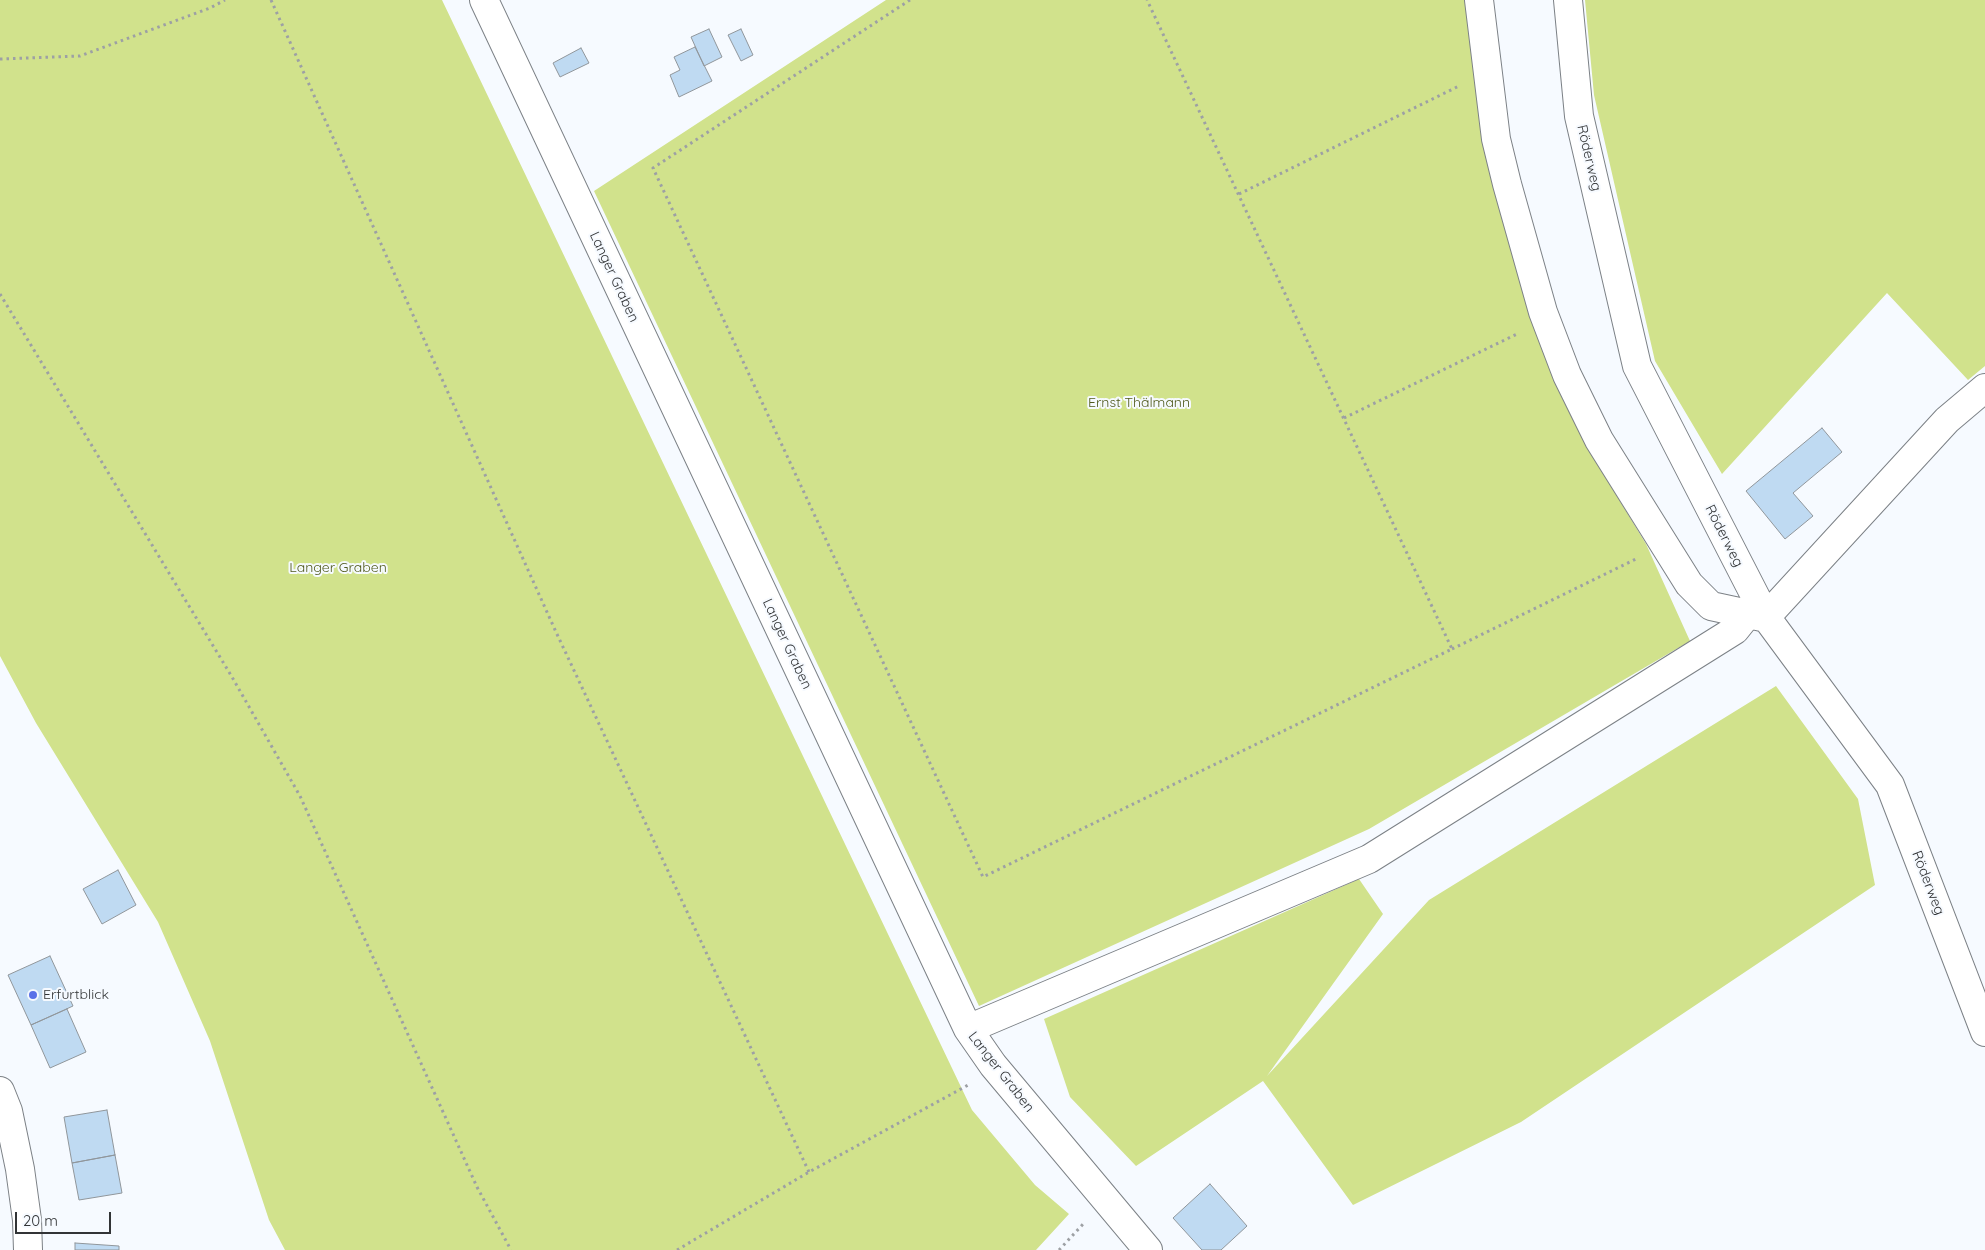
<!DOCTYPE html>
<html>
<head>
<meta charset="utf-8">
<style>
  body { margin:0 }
  #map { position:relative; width:1985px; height:1250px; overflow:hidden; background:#f6faff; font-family:Quicksand,sans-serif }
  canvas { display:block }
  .scale { position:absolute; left:15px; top:1212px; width:96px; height:22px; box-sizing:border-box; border:2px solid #323436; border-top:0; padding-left:6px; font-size:15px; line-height:18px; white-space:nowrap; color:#323436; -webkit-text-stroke:4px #f6faff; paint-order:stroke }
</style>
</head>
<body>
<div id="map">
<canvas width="1985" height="1250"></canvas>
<div class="scale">20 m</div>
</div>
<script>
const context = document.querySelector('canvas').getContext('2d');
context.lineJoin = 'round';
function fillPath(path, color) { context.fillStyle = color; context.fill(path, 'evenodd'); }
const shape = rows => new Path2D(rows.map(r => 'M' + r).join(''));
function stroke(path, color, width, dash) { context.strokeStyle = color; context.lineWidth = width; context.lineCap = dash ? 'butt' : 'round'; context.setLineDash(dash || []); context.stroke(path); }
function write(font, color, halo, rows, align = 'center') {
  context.font = font + ' Quicksand,sans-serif'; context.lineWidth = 4; context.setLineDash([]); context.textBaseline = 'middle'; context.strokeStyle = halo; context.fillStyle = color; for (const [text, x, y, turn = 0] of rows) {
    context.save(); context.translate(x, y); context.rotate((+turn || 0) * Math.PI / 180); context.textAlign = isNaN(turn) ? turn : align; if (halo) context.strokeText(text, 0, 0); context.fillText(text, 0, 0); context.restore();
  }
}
const green = shape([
  [0,0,442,0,972,1110,1035,1185,1069,1214,1036,1250,285,1250,269,1220,210,1041,158,922,36,723,0,656],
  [886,0,1467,0,1474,75,1533,326,1583,440,1646,544,1690,641,1369,829,979,1006,594,191],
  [1585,0,1985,0,1985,366,1968,380,1887,293,1722,474,1655,361,1594,95],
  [1776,686,1858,799,1875,885,1521,1122,1353,1205,1263,1081,1136,1166,1070,1097,1044,1019,1359,879,1383,914,1267,1076,1429,900]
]);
const building = shape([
  [709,29,722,57,704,66,691,37,709,29],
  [741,29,753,55,741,61,728,35,741,29],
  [695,47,712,81,679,97,670,75,680,70,674,57,695,47],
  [581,48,589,63,560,77,553,63,581,48],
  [1822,428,1842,452,1793,493,1813,516,1785,539,1746,491,1822,428],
  [118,870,136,905,102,924,83,889,118,870],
  [50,956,73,1006,31,1025,8,975,50,956],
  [67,1009,86,1052,50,1068,31,1025,67,1009],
  [107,1110,115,1155,72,1163,64,1117,107,1110],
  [115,1155,122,1193,79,1200,72,1163,115,1155],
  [1210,1184,1247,1226,1221,1250,1202,1250,1173,1218,1210,1184],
  [75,1243,119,1246,119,1250,75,1250,75,1243]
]);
const path = shape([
  [271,0,556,632,809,1172],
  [910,0,653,168,983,877,1452,649,1147,0],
  [0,59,80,56,210,8,225,0],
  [1239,194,1459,86],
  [0,294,232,677,300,796,477,1187,511,1250],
  [1344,418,1519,333],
  [1452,649,1638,558],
  [677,1250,809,1172,970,1084],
  [1059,1250,1085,1222]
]);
const minor = shape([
  [484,0,968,1029,993,1065,1148,1250],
  [1479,0,1496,139,1507,184,1543,312,1567,375,1599,440,1689,584,1711,606,1762,617],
  [1568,0,1579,116,1637,366,1766,617,1890,785,1985,1032],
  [1766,617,1947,420,1985,388],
  [968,1029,1369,859,1735,630,1747,615],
  [0,1091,8,1111,20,1169,27,1220,28,1250]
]);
const markers = [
  [33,995,5,"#5a71e8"]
];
const streetNames = [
  ["Röderweg",1589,158,77],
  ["Langer Graben",614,277,65],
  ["Röderweg",1724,536,63],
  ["Langer Graben",787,644,65],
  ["Röderweg",1928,883,69],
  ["Langer Graben",1001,1072,52]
];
const parkNames = [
  ["Ernst Thälmann",1139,403],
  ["Langer Graben",338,568]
];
const poiNames = [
  ["Erfurtblick",43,995]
];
fillPath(green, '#d1e28c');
fillPath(building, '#bfdaf2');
stroke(building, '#90969b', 1);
stroke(minor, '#7c8186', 30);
stroke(path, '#9da0a4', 3, [2.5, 4]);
stroke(minor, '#fff', 28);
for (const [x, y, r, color] of markers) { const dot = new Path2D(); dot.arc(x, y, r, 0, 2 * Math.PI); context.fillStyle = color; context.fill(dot); stroke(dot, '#f6faff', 2); }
write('14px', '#323436', '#f6faff', streetNames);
write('14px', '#505a1d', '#f6faff', parkNames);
write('14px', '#323436', '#f6faff', poiNames, 'left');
</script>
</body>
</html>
